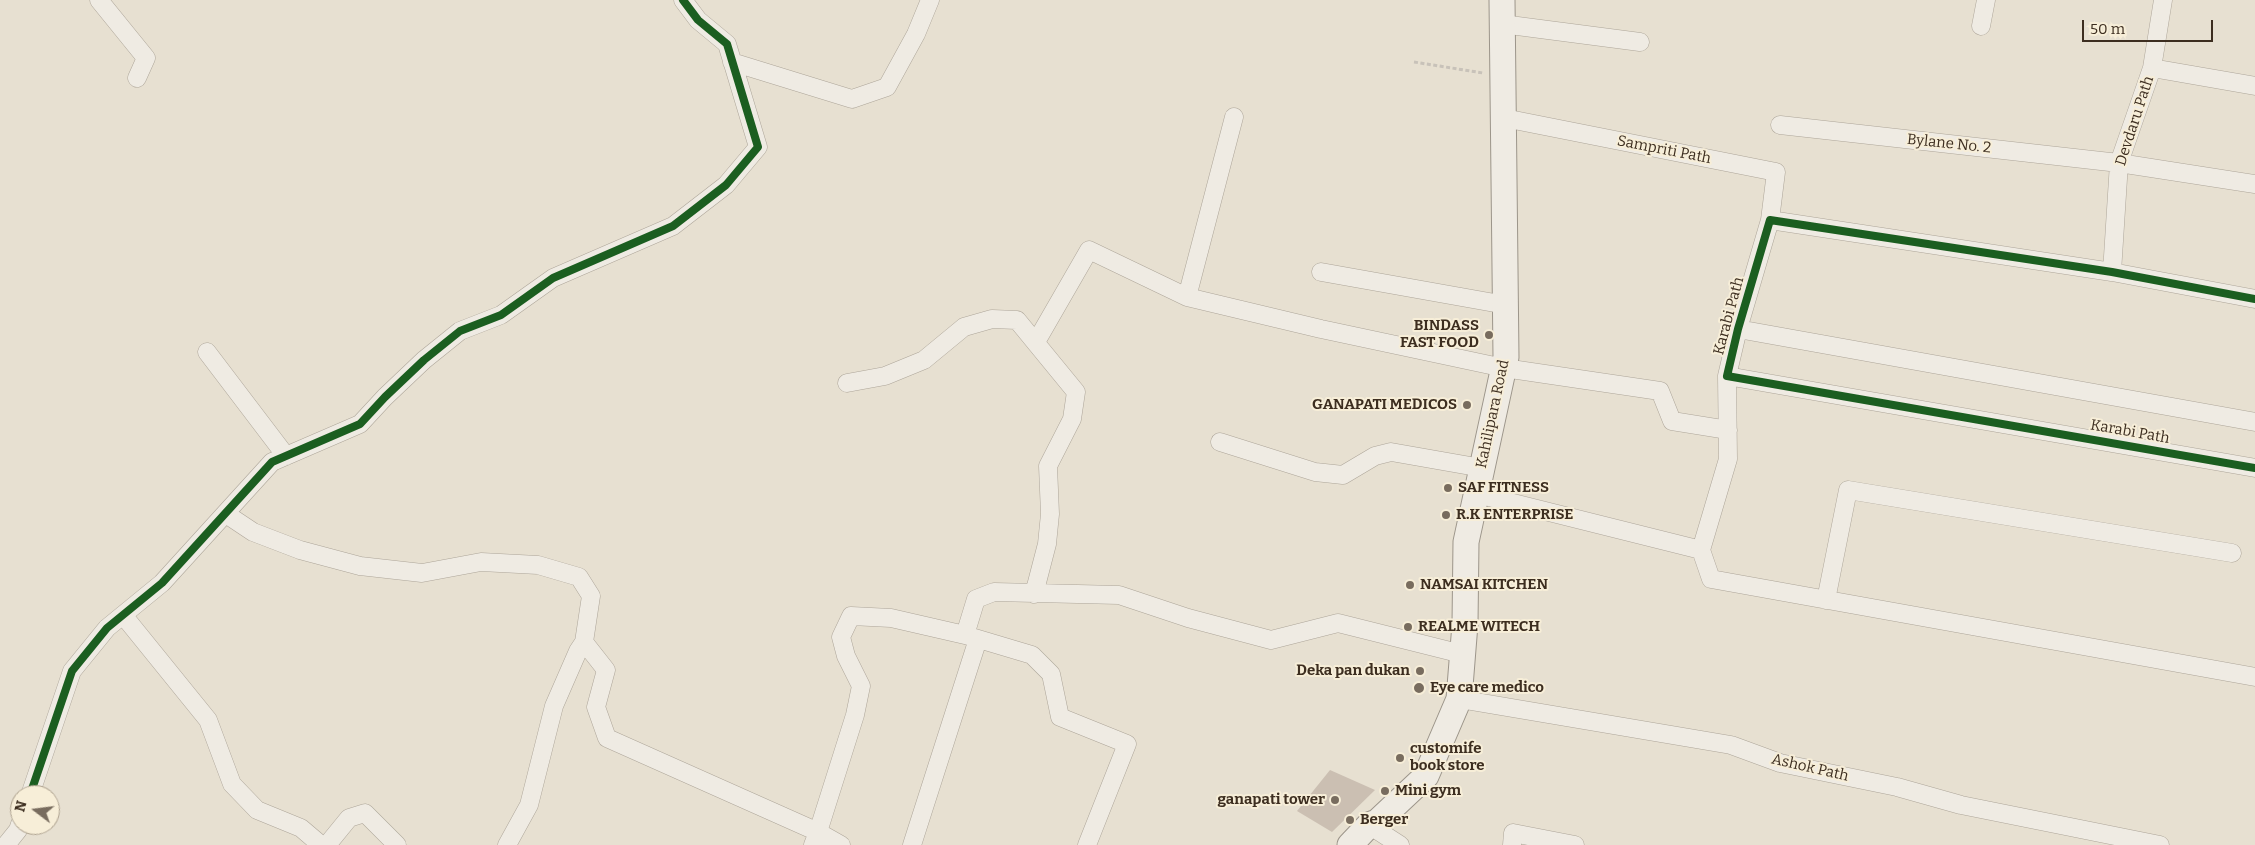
<!DOCTYPE html>
<html>
<head>
<meta charset="utf-8">
<style>
  body { margin:0 }
  #map { position:relative; width:2255px; height:845px; overflow:hidden; background:#e7e0d1; font-family:Bitter,serif }
  canvas { display:block }
  .north { position:absolute; left:10px; top:785px; width:50px; height:50px; box-sizing:border-box; background:#f7eed8; border:1px solid #ada18e; border-radius:50%; rotate:285deg; font-size:14px; font-weight:700; line-height:20px; text-align:center; color:#3d2e20 }
  .north::after { content:''; display:block; margin:auto; width:18px; height:22px; background:#786c5e; clip-path:polygon(50% 0,100% 100%,50% 72%,0 100%) }
  .scale { position:absolute; left:2082px; top:20px; width:131px; height:22px; box-sizing:border-box; border:2px solid #3d2e20; border-top:0; padding-left:6px; font-size:15px; line-height:18px; white-space:nowrap; color:#3d2e20; -webkit-text-stroke:4px #f7eed8; paint-order:stroke }
</style>
</head>
<body>
<div id="map">
<canvas width="2255" height="845"></canvas>
<div class="north">N</div>
<div class="scale">50 m</div>
</div>
<script>
const context = document.querySelector('canvas').getContext('2d');
context.lineJoin = 'round';
function fillPath(path, color) { context.fillStyle = color; context.fill(path, 'evenodd'); }
const shape = rows => new Path2D(rows.map(r => 'M' + r).join(''));
function stroke(path, color, width, dash) { context.strokeStyle = color; context.lineWidth = width; context.lineCap = dash ? 'butt' : 'round'; context.setLineDash(dash || []); context.stroke(path); }
function write(font, color, halo, rows, align = 'center') {
  context.font = font + ' Bitter,serif'; context.lineWidth = 4; context.setLineDash([]); context.textBaseline = 'middle'; context.strokeStyle = halo; context.fillStyle = color; for (const [text, x, y, turn = 0] of rows) {
    context.save(); context.translate(x, y); context.rotate((+turn || 0) * Math.PI / 180); context.textAlign = isNaN(turn) ? turn : align; if (halo) context.strokeText(text, 0, 0); context.fillText(text, 0, 0); context.restore();
  }
}
const building = shape([
  [1330,770,1375,790,1332,832,1297,811]
]);
const path = shape([
  [1414,62,1483,73]
]);
const street = shape([
  [99,0,146,58,137,78],
  [1502,24,1640,42],
  [1981,26,1986,0],
  [732,62,852,99,887,87,916,34,930,0],
  [2152,68,2255,86],
  [1504,118,1776,172,1770,220],
  [1780,125,2119,163,2255,184],
  [1321,272,1506,305],
  [2112,272,2119,163,2152,68,2163,0],
  [1187,297,1321,329,1504,368,1660,391,1672,421,1728,430],
  [2255,299,2112,272,1770,220,1738,329,1727,376,2255,468],
  [1738,329,2255,422],
  [1036,342,1089,250,1187,297,1234,117],
  [207,352,286,456],
  [847,383,885,376,924,360,964,327,992,319,1017,320,1076,392,1072,419,1048,466,1050,514,1047,544,1034,594],
  [1220,442,1315,472,1343,475,1375,456,1391,452,1482,468],
  [1477,494,1701,550,1711,579,2255,677],
  [226,514,253,532,300,550,360,566,422,573,481,562,538,565,579,577,591,596,584,642,606,670,596,707,607,738,818,832,813,845],
  [1701,550,1728,459,1727,376],
  [1826,600,1848,490,2232,553],
  [123,615,208,720,232,784,257,810,301,828,321,845],
  [965,635,1032,655,1051,674,1060,717,1127,744,1087,845],
  [1459,699,1731,745,1780,763,1897,787,1961,805,2160,845],
  [30,795,72,671,107,628,162,583,272,462,360,424,385,397,424,360,460,331,501,315,553,278,673,226,726,185,758,147,727,44,698,20,683,0],
  [1369,825,1400,845],
  [6,845,18,830,20,824],
  [327,845,349,818,365,813,397,845],
  [507,845,529,805,554,706,578,651,584,642],
  [841,845,818,832,855,715,861,686,846,656,841,637,851,616,891,618,965,635,976,599,994,592,1119,595,1188,618,1271,640,1338,623,1462,654],
  [912,845,978,639],
  [1512,845,1513,833,1575,845]
]);
const secondary = shape([
  [1350,845,1369,825,1377,822,1426,776,1459,699,1465,624,1466,542,1506,357,1502,0]
]);
const cycleway = shape([
  [2255,299,2112,272,1770,220,1738,329,1727,376,2255,468],
  [30,795,72,671,107,628,162,583,272,462,360,424,385,397,424,360,460,331,501,315,553,278,673,226,726,185,758,147,727,44,698,20,683,0]
]);
const markers = [
  [1489,335,5,"#786c5e"],
  [1467,405,5,"#786c5e"],
  [1448,488,5,"#786c5e"],
  [1446,515,5,"#786c5e"],
  [1410,585,5,"#786c5e"],
  [1408,627,5,"#786c5e"],
  [1420,671,5,"#786c5e"],
  [1419,688,6,"#786c5e"],
  [1400,758,5,"#786c5e"],
  [1385,791,5,"#786c5e"],
  [1335,800,5,"#786c5e"],
  [1350,820,5,"#786c5e"]
];
const streetNames = [
  ["Devdaru Path",2135,121,-72],
  ["Bylane No. 2",1949,144,6],
  ["Sampriti Path",1664,150,11],
  ["Karabi Path",1729,316,-75],
  ["Kahilipara Road",1493,414,-78],
  ["Karabi Path",2130,432,10],
  ["Ashok Path",1810,768,13]
];
const poiNames = [
  ["BINDASS",1479,326,"right"],
  ["FAST FOOD",1479,343,"right"],
  ["GANAPATI MEDICOS",1457,405,"right"],
  ["SAF FITNESS",1458,488],
  ["R.K ENTERPRISE",1456,515],
  ["NAMSAI KITCHEN",1420,585],
  ["REALME WITECH",1418,627],
  ["Deka pan dukan",1410,671,"right"],
  ["Eye care medico",1430,688],
  ["customife",1410,749],
  ["book store",1410,766],
  ["Mini gym",1395,791],
  ["ganapati tower",1325,800,"right"],
  ["Berger",1360,820]
];
fillPath(building, '#cbbfb2');
stroke(street, '#ada599', 19);
stroke(secondary, '#9c958a', 27);
stroke(path, '#c8c2b9', 3, [4, 2.5]);
stroke(street, '#efebe3', 18);
stroke(secondary, '#efebe3', 25);
stroke(cycleway, '#1b5e20', 8);
for (const [x, y, r, color] of markers) { const dot = new Path2D(); dot.arc(x, y, r, 0, 2 * Math.PI); context.fillStyle = color; context.fill(dot); stroke(dot, '#f7eed8', 2); }
write('15px', '#3d2e20', '#f7eed8', streetNames);
write('bold 15px', '#3d2e20', '#f7eed8', poiNames, 'left');
</script>
</body>
</html>
